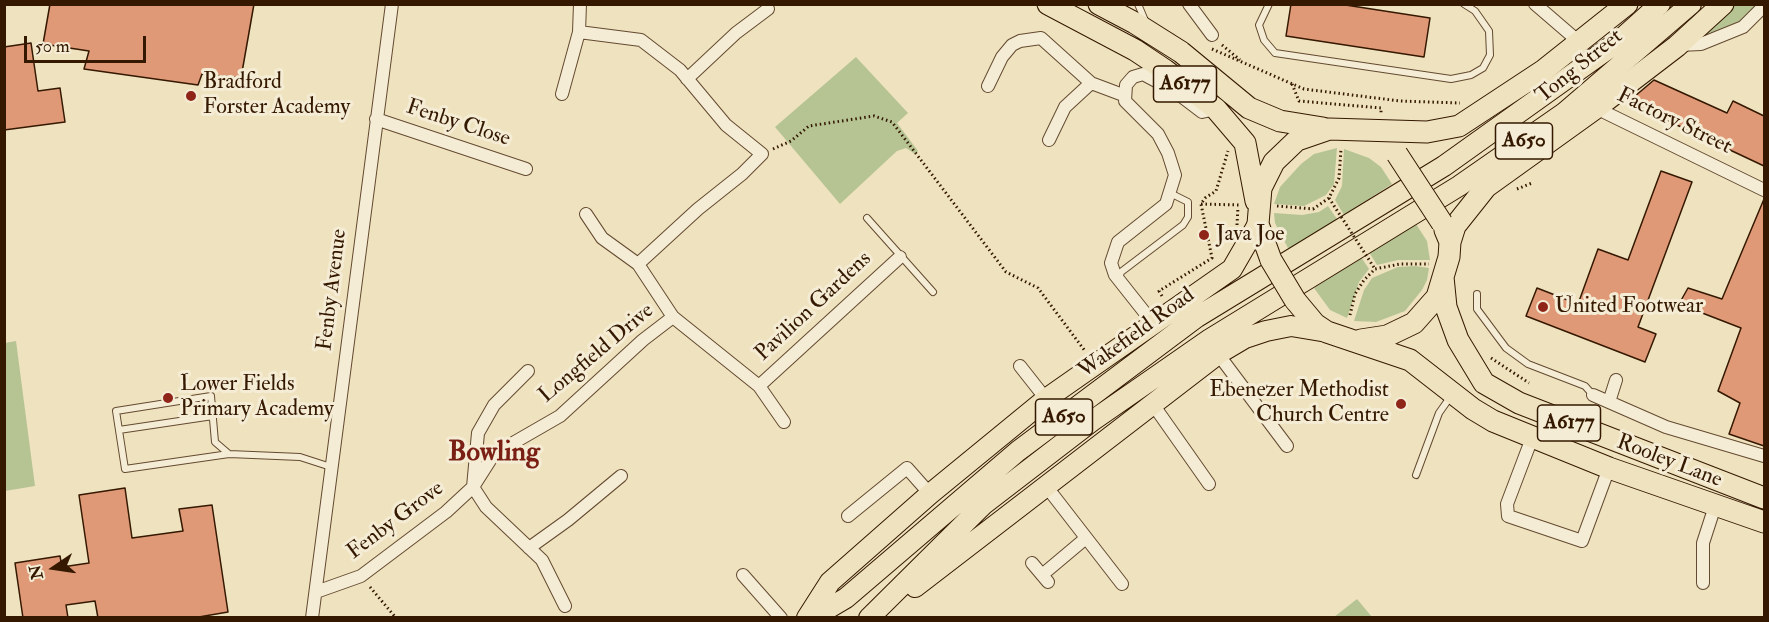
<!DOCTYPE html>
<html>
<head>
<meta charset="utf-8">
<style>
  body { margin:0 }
  #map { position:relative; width:1769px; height:622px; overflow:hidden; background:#efe2be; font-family:"IM FELL Double Pica",serif }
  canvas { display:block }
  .frame { position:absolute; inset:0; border:6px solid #341800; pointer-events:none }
  .north { position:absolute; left:24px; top:538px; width:60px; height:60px; -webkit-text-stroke:4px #f5ecd5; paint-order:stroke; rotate:257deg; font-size:16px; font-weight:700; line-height:24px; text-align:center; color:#341800 }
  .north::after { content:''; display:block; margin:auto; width:21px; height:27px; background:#341800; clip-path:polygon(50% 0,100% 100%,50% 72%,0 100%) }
  .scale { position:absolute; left:24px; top:36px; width:122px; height:27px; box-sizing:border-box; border:3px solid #341800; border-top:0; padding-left:8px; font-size:18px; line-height:21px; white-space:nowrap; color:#341800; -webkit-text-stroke:4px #f5ecd5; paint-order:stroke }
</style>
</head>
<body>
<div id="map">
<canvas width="1769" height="622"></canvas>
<div class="frame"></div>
<div class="north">N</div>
<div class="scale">50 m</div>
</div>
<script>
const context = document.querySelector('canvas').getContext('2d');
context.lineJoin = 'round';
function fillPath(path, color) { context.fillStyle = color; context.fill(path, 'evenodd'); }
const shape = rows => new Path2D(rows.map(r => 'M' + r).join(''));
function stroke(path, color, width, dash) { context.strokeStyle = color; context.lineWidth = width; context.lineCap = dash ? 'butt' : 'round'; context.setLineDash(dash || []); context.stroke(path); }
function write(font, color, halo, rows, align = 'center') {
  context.font = font + ' "IM FELL Double Pica",serif'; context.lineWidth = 6; context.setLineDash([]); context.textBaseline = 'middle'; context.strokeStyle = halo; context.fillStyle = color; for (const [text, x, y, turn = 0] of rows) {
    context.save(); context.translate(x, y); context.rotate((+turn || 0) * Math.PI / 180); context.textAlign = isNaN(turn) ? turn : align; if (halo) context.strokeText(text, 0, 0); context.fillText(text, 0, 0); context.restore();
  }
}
const green = shape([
  [1723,5,1764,5,1743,27,1677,46],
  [856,57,908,113,897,123,918,151,915,154,906,148,897,151,840,204,775,127],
  [1337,148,1334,184,1326,195,1304,206,1274,204,1280,187,1301,164,1314,154],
  [1344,149,1369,158,1381,167,1392,184,1344,215,1335,200,1342,186],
  [1328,206,1337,219,1289,250,1275,223,1274,213,1302,215,1319,212],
  [1416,224,1427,241,1430,260,1398,260,1377,265,1369,252],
  [1361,257,1369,269,1359,282,1347,318,1330,310,1314,288],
  [1415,266,1429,268,1427,280,1422,290,1405,311,1376,322,1354,321,1364,290,1372,278,1398,267],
  [16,341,35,486,5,491,5,343],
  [1357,599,1372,617,1334,617]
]);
const building = shape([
  [50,4,254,4,241,78,202,74,198,85,84,69,89,51,43,44,50,4],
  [1291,4,1339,4,1430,18,1424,57,1286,36,1291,4],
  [31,43,38,91,60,88,65,122,4,130,4,47,31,43],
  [1654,80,1727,113,1733,101,1764,116,1764,166,1628,102,1654,80],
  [1661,171,1692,182,1638,327,1656,334,1645,362,1526,316,1537,288,1578,304,1598,249,1628,260,1661,171],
  [1764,199,1764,446,1729,434,1740,403,1718,391,1741,328,1679,304,1688,288,1722,299,1764,199],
  [125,488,132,538,183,531,179,509,212,505,228,612,193,618,98,618,95,601,66,605,68,618,23,618,15,563,60,556,62,567,89,563,79,495,125,488]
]);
const path = shape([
  [1222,45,1240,60],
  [1212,49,1304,89,1400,101,1460,103],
  [1292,84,1299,101,1381,108,1381,114],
  [773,149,791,141,809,126,874,116,892,122,1006,272,1038,288,1085,351],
  [1517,189,1532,183],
  [1201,204,1239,205],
  [1277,206,1313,209,1329,198,1339,178,1341,149],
  [1237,225,1238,207],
  [1162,296,1159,291,1212,258,1201,204,1205,198,1216,191,1228,151],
  [1350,315,1355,294,1364,280,1375,269,1400,264,1429,264],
  [1491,358,1529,383],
  [370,587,396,618]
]);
const service = shape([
  [1138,4,1146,23],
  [1269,4,1259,25,1264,40,1275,53,1451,79,1471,75,1483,68,1490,55,1489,31,1475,11,1464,4],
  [867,218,933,292],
  [1119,278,1121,272,1183,225,1188,217,1188,202,1170,193],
  [1477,294,1477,309,1506,348,1528,364,1585,386,1593,395],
  [211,396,215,442,229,454,125,469,116,411,211,396],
  [119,430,213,416],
  [229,454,300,457,331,467],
  [1416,475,1439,413,1451,396]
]);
const minor = shape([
  [1189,4,1212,35],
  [1535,4,1578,41],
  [579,32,580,4],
  [1679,45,1701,44,1743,27,1764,6],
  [687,79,736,33,768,9],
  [988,86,1002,57,1012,45,1020,41,1041,38,1091,83,1123,95],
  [562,94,579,32,641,40,680,70,726,125,762,154,742,174,698,209,638,264,673,317,643,340,560,416,494,454,473,487,486,507,542,560,565,606],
  [1596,108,1764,190],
  [376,119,526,169],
  [1049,140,1065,107,1091,83],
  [586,214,602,238,638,264],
  [673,317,759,386,900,257],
  [1153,323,1115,275,1111,263,1118,242,1166,204,1175,175,1168,153,1158,134,1125,101,1126,85,1133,77,1143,74,1173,90,1202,112,1216,109],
  [1218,354,1287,446],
  [1020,366,1046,399],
  [759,386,784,422],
  [1593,395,1609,402,1616,380],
  [1609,402,1666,427,1764,456],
  [1152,403,1209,484],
  [1532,438,1507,504,1508,516,1582,541,1609,468],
  [1046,486,1122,584],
  [848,516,907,468,930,494],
  [529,548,568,520,621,476],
  [1032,563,1048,582],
  [743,575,781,618],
  [1042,575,1086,538],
  [1703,583,1703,543,1715,506],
  [316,592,361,576,446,512,473,487,478,433,494,405,528,371],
  [312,618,392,4]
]);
const primary = shape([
  [915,587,1218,354,1245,338,1266,331,1291,326,1327,332],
  [807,618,830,582,930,494,1046,399,1232,269,1258,224],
  [812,618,846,598,1018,451,1197,317,1444,166,1619,41,1660,4],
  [869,618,984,504,1092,421,1210,339,1459,186,1564,113,1691,4]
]);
const trunk = shape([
  [1048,4,1135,50,1165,70,1216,109,1245,143,1256,201],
  [1099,4,1135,23,1181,52,1249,108,1280,121,1323,128],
  [1450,242,1455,226,1486,187,1596,108,1677,46,1723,4],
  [1271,260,1258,224,1261,188,1274,162,1297,140,1329,129,1427,132,1459,126,1544,70,1627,4],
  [1443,277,1446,307,1458,340,1484,383,1519,403,1764,498],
  [1295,300,1315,324,1327,332,1410,360,1473,409,1493,421,1609,468,1764,522],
  [1361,340,1387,336,1414,323,1437,297,1449,257,1450,242,1445,230]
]);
const pathBridge = shape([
  [1329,198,1375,269]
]);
const trunkBridge = shape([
  [1397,154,1442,223],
  [1271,260,1295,300]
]);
const markers = [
  [191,96,6,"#8f2418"],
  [1204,235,6,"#8f2418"],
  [1543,307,6,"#8f2418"],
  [168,398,6,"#8f2418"],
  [1401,404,6,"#8f2418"]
];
const shields = [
  [1185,84,63],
  [1524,141,57],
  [1064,417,57],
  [1569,423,63]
];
const shieldNames = [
  ["A6177",1185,84],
  ["A650",1524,141],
  ["A650",1064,417],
  ["A6177",1569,423]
];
const streetNames = [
  ["Tong Street",1580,67,-39],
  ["Factory Street",1674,122,26],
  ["Fenby Close",458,124,18],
  ["Fenby Avenue",333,290,-83],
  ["Pavilion Gardens",814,307,-43],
  ["Wakefield Road",1137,334,-36],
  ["Longfield Drive",597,354,-40],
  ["Rooley Lane",1669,462,21],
  ["Fenby Grove",396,521,-37]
];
const poiNames = [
  ["Bradford",203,83],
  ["Forster Academy",203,108],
  ["Java Joe",1216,235],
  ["United Footwear",1555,307],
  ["Lower Fields",180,385],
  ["Primary Academy",180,410],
  ["Ebenezer Methodist",1389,391,"right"],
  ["Church Centre",1389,416,"right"]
];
const districtNames = [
  ["Bowling",494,454]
];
fillPath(green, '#b6c494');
fillPath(building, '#df9977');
stroke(building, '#341800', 1.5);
stroke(service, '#634a30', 8);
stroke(minor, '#634a30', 14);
stroke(primary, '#341800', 22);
stroke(trunk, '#341800', 23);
stroke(path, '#341800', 3, [1.5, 3]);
stroke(service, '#f5ecd5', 6);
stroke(minor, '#f5ecd5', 12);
stroke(primary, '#efe2be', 20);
stroke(trunk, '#efe2be', 21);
stroke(trunkBridge, '#341800', 23, []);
stroke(pathBridge, '#341800', 3, [1.5, 3]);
stroke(trunkBridge, '#efe2be', 21);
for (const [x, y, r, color] of markers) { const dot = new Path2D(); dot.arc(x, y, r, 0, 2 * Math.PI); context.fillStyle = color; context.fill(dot); stroke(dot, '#f5ecd5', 2); }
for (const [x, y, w] of shields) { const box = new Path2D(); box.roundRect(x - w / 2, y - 18, w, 36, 4.5); context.fillStyle = '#f5ecd5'; context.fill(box); stroke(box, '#341800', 1.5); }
write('bold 21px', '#341800', null, shieldNames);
write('22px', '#341800', '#f5ecd5', streetNames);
write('22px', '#341800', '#f5ecd5', poiNames, 'left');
write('bold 28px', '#7a1f14', '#f5ecd5', districtNames);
</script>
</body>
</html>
